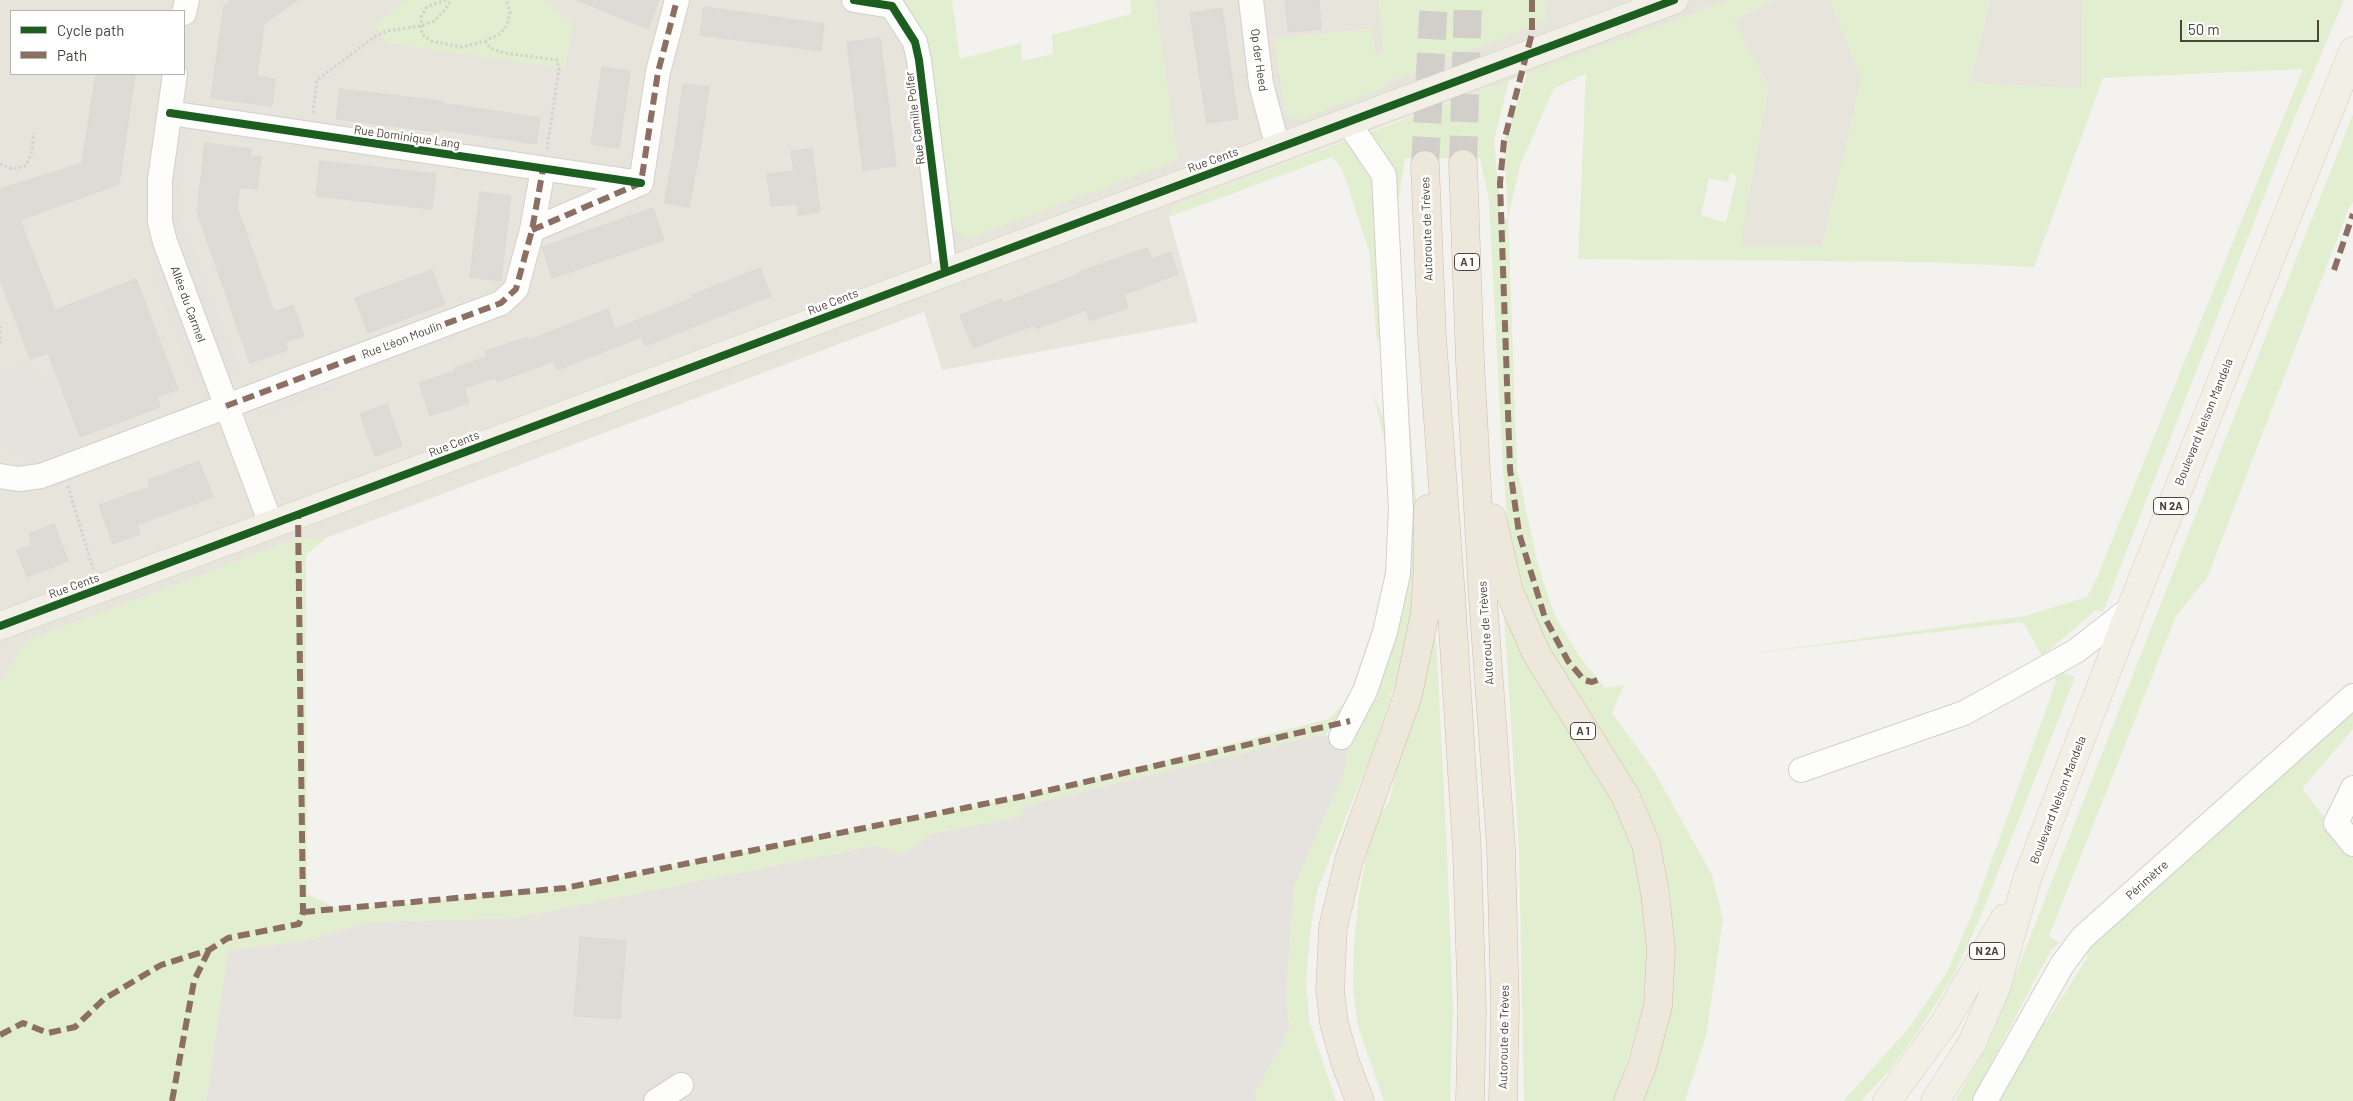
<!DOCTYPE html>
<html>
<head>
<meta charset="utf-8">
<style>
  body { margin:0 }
  #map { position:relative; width:2353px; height:1101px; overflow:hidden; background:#f4f2ee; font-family:Barlow,sans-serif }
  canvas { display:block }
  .legend { position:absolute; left:10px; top:10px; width:175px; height:65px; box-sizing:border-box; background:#fff; border:1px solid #b7b4b0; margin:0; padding:6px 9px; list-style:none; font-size:15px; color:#4b4439 }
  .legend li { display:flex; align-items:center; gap:10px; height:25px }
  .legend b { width:25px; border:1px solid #b7b4b0 }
  .scale { position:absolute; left:2180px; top:20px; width:139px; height:22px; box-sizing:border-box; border:2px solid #4b4439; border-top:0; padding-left:6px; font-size:15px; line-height:18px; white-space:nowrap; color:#4b4439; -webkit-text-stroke:4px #fff; paint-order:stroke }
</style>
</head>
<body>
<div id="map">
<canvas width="2353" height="1101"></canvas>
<ul class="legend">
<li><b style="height:6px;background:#1b5e20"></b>Cycle path</li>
<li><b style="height:6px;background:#8d6e63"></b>Path</li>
</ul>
<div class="scale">50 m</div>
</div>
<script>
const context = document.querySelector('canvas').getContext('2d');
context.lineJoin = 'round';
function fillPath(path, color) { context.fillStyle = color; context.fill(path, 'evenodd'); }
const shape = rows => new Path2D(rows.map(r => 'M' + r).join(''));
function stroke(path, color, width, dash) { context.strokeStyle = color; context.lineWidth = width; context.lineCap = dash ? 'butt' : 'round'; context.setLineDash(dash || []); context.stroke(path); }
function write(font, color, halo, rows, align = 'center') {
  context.font = font + ' Barlow,sans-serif'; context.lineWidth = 5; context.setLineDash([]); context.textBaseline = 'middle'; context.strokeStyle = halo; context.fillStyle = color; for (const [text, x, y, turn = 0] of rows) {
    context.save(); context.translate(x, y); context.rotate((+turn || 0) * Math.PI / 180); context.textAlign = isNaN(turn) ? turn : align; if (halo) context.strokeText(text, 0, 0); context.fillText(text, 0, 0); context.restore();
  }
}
const residential = shape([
  [0,0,906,0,905,5,940,163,944,162,952,226,1156,10,1155,0,1379,0,1384,53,1375,55,1371,29,1274,39,1382,89,1389,81,1545,21,1544,0,1731,0,1385,125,1172,206,1169,217,1198,322,942,370,924,312,326,538,294,540,27,641,0,682],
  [11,11,184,11,184,74,11,74],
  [1772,0,1830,0,1862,79,1822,246,1739,247,1768,87,1733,20],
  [1990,0,2083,0,2082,89,1970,83]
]);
const industrial = shape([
  [1325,735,1350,738,1344,772,1294,887,1286,1000,1290,1029,1255,1094,1257,1101,206,1101,228,950,308,940,367,922,514,918,877,845,902,855,931,834,1020,816,1026,805,1313,736]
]);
const green = shape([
  [407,0,544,0,573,24,565,68,386,43,374,25],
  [906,0,952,0,960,59,1021,43,1022,61,1053,54,1052,35,1131,14,1130,0,1155,0,1178,160,968,239,952,226,944,163,940,163,905,5],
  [1379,0,1544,0,1546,21,1389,81,1382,89,1299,120,1286,115,1274,39,1371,29,1375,55,1384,53],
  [1731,0,1772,0,1733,20,1768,87,1740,247,1822,246,1862,79,1830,0,1990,0,1970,83,2082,89,2083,0,2344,0,2292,124,2103,612,2096,610,2042,656,2023,622,1755,653,2025,616,2087,597,2096,580,2303,69,2103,78,2034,267,1926,262,1578,259,1586,74,1554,88,1520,166,1508,218,1517,469,1538,564,1554,614,1579,656,1605,688,1624,685,1612,713,1654,771,1712,875,1723,919,1706,1036,1685,1101,1643,1101,1654,1071,1674,949,1670,892,1659,838,1635,787,1558,665,1536,622,1520,576,1508,526,1503,470,1489,200,1480,158,1405,158,1398,205,1402,314,1417,516,1415,583,1406,652,1373,749,1317,891,1311,926,1306,981,1309,1021,1336,1101,1257,1101,1255,1094,1290,1029,1286,1000,1294,887,1344,772,1350,738,1402,580,1383,322,1377,343,1369,251,1344,174,1338,163,1331,157,1169,217,1172,206,1509,80,1494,140,1501,218,1508,218,1504,141,1528,73],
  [1730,173,1737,176,1726,223,1701,215,1709,178,1728,182],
  [2353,114,2353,202,2349,208,2207,578,2176,616,2049,936,2059,943,2051,950,1971,1101,1955,1101,1990,1039],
  [1373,393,1392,439,1396,508,1395,554,1382,626,1361,687,1325,735,1313,736,1026,805,1020,816,931,834,902,855,877,845,514,918,367,922,308,940,228,950,206,1101,0,1101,0,682,27,641,294,540,326,538,306,555,307,894,340,910,565,888,1024,796,1329,719,1357,689,1377,629,1389,572,1393,510,1387,451],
  [1509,615,1618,801,1637,848,1648,949,1643,1006,1626,1065,1613,1101,1524,1101,1519,847,1504,616],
  [1428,637,1436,638,1447,851,1453,1010,1450,1101,1384,1101,1358,1026,1353,989,1354,942,1359,895,1367,853,1378,818,1389,802],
  [2056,670,2075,677,1982,913,1954,975,1918,1032,1889,1071,1861,1101,1843,1101,1909,1028,1947,972,1973,912,2056,682,2051,673],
  [2353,706,2353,729,2302,789,2353,853,2353,1101,1996,1101,2034,1026,2046,1022,2087,958,2086,945]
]);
const parking = shape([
  [176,125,190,127,180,204,183,225,240,373,227,378,180,256,166,206],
  [163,261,211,384,198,389,150,266],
  [32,361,39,381,53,376,81,452,31,471,26,457,0,445,0,373],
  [334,375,339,387,268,414,263,401],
  [572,1049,632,1052,630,1101,568,1101]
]);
const building = shape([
  [231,0,298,0,264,24,257,77,275,79,272,106,211,98,224,5,231,0],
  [577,0,659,0,648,29,577,0],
  [1285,0,1319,0,1321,29,1288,32,1285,0],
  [704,7,824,24,821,51,700,35,704,7],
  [1222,8,1238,119,1207,123,1190,13,1222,8],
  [880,38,896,166,863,170,847,42,880,38],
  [602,67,630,71,619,148,591,144,602,67],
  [96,74,135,74,119,184,20,220,55,310,136,279,178,389,157,397,160,407,80,437,48,353,30,359,0,279,0,189,82,163,96,74],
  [683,84,709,87,701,144,689,207,664,203,674,151,683,84],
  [340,89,442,101,442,103,540,118,536,144,439,129,439,132,336,119,340,89],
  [205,143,251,149,250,156,261,157,257,189,240,187,237,207,274,312,293,305,304,336,285,342,288,350,250,363,197,212,205,143],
  [812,149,820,212,798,215,797,204,771,206,767,174,794,171,791,151,812,149],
  [320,161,436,174,432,209,316,196,320,161],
  [480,192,511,196,501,281,470,277,480,192],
  [653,208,664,240,552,278,542,247,653,208],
  [1147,248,1152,259,1170,252,1178,274,1124,295,1128,308,1090,321,1086,310,1036,329,1034,325,973,348,960,315,1002,299,1003,303,1079,274,1079,272,1147,248],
  [760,268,771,296,645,346,641,337,557,370,554,361,497,382,495,378,464,388,469,403,430,416,419,383,455,371,454,368,487,357,485,351,528,337,529,340,608,309,615,329,693,298,692,295,760,268],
  [432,270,445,304,368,333,355,298,432,270],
  [387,404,402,446,375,456,360,414,387,404],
  [199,461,213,497,137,525,140,534,113,544,99,505,150,487,148,480,199,461],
  [54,524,68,561,27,577,17,550,32,545,29,534,54,524],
  [580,937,626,941,620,1019,574,1016,580,937]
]);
const highwayTunnel = shape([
  [1463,164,1468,0],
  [1425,165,1434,0]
]);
const path = shape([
  [446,0,427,7,421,17,422,34,431,41,462,47,485,41,500,34,507,25,510,12,506,0],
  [485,41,490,48,504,53,557,60,559,69,547,149],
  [313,113,317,80,374,37,387,31,420,26,434,21,444,11,451,0],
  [0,164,12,169,25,166,31,155,34,133],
  [0,326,0,343],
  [68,486,93,569]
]);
const minor = shape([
  [854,0,892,6,915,42,919,60,945,272],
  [1251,0,1261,84,1278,148],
  [184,13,187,0],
  [175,74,160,180,160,222,165,242,271,524],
  [170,113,641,183],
  [532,230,641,183,658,72,677,0],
  [0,476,19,479,41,476,501,303,516,289,532,230,543,169],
  [1341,737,1365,691,1385,632,1398,574,1401,510,1384,175,1348,122],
  [1801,770,1964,713,2076,651,2131,608],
  [2353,788,2336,823,2353,844],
  [656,1101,681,1085],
  [1985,1101,2062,965,2082,938,2353,696]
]);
const major = shape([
  [0,626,1674,0],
  [1887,1101,1945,1022,2005,918],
  [1935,1101,1972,1043,1996,988,2027,879,2131,608,2353,51]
]);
const highway = shape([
  [1463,164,1470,361,1483,599,1501,847,1505,1008,1503,1101],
  [1425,165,1432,337,1451,597,1467,851,1472,1010,1470,1101],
  [1492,518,1509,591,1536,653,1626,797,1646,845,1655,893,1661,949,1658,1006,1642,1066,1628,1101],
  [1360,1101,1345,1062,1334,1023,1330,991,1333,928,1349,860,1408,695,1425,613,1428,564,1428,509]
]);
const quiet = shape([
  [1532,0,1532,33,1504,141,1500,183,1510,469,1519,533,1545,618,1568,661,1584,680,1592,682,1600,679],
  [532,230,641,183,658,72,677,0],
  [2334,270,2353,214],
  [226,406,501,303,516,289,532,230,543,169],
  [303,912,565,888,1024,796,1350,721],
  [0,1035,23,1023,48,1033,75,1027,104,999,161,965,209,950,228,938,299,924,303,912,298,514],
  [172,1101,194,981,209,950]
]);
const cycleway = shape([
  [854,0,892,6,915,42,919,60,945,272],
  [170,113,641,183],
  [0,626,1674,0]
]);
const shields = [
  [1467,262,25],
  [2171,506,35],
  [1583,731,25],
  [1987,951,35]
];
const shieldNames = [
  ["A 1",1467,262],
  ["N 2A",2171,506],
  ["A 1",1583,731],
  ["N 2A",1987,951]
];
const streetNames = [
  ["Op der Heed",1259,60,82],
  ["Rue Camille Polfer",915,118,-97],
  ["Rue Dominique Lang",407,137,8],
  ["Rue Cents",1213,160,-20],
  ["Autoroute de Trèves",1427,229,-92],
  ["Rue Cents",833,302,-21],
  ["Allée du Carmel",188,304,70],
  ["Rue Léon Moulin",402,340,-21],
  ["Boulevard Nelson Mandela",2204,422,-68],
  ["Rue Cents",454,444,-21],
  ["Rue Cents",74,586,-20],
  ["Autoroute de Trèves",1486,633,-94],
  ["Boulevard Nelson Mandela",2058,800,-69],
  ["Périmètre",2147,880,-42],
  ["Autoroute de Trèves",1504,1037,-89]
];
fillPath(residential, '#e7e4dc');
fillPath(industrial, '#e6e2de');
fillPath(green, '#e1eecf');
fillPath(parking, '#e6e3df');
fillPath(building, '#dedbd6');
stroke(building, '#dcd9d4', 1);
stroke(highwayTunnel, '#d2cfca', 28, [28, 14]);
stroke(minor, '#d2d0cb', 26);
stroke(major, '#d6cebb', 29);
stroke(highway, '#ccbfa9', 29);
stroke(path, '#d3d2cc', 3, [2.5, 2.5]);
stroke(minor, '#fdfdfc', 24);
stroke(major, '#f2efe6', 28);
stroke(highway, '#ede8db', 28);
stroke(quiet, '#8d6e63', 6, [12, 6]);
stroke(cycleway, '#1b5e20', 8);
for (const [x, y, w] of shields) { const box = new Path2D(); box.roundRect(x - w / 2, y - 8.5, w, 17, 4); context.fillStyle = '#fff'; context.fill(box); stroke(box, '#4b4439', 1); }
write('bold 11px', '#4b4439', null, shieldNames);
write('12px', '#4b4439', '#fff', streetNames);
</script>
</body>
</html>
